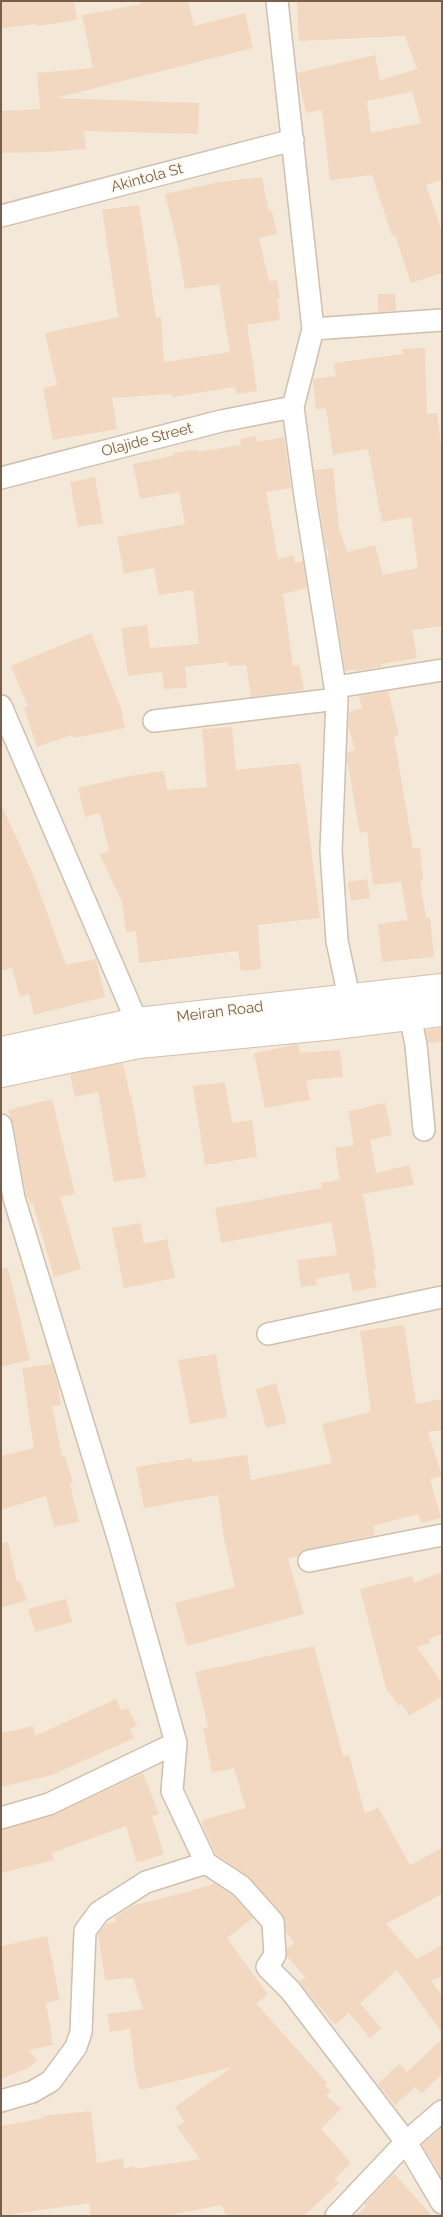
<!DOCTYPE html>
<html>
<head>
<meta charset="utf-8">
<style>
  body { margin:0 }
  #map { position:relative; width:443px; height:2217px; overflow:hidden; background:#fdf7ea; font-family:Raleway,sans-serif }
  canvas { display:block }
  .frame { position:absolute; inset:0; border:2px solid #785f4c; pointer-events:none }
</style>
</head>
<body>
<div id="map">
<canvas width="443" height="2217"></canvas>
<div class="frame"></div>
</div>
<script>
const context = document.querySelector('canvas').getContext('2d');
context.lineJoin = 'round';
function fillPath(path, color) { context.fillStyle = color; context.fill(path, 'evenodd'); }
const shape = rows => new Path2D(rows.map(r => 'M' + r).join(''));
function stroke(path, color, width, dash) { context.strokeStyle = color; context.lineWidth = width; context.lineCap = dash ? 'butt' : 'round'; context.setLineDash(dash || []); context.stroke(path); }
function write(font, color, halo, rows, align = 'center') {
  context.font = font + ' Raleway,sans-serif'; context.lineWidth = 4; context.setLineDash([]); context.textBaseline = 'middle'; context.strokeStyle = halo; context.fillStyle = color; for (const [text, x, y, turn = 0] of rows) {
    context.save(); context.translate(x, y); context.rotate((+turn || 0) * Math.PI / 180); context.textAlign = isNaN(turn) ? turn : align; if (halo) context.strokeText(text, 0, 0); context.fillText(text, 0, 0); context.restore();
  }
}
const residential = shape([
  [1,1,442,1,442,2216,1,2216]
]);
const building = shape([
  [1,1,74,1,77,20,37,26,36,24,1,28],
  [141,1,188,1,194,26,245,13,253,48,56,98,199,103,198,134,84,131,86,149,44,152,1,153,1,111,40,109,37,73,93,68,82,15,142,4],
  [297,1,442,1,442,180,426,185,442,231,442,273,411,283,395,235,392,236,372,175,330,180,322,110,306,113,297,73,375,55,380,80,417,69,405,36,299,41],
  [412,92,421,123,371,133,367,101],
  [262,177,269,212,272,211,277,234,259,238,269,281,277,280,280,298,277,299,280,320,247,325,257,391,236,394,235,387,172,397,171,394,112,398,117,429,53,440,43,388,57,385,45,333,118,317,102,210,139,205,156,318,161,317,164,362,230,352,219,284,185,289,178,246,165,194,219,182],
  [378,294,395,294,396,311,378,312],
  [425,348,427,414,437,413,442,454,442,626,412,630,417,658,381,664,382,667,354,671,354,669,345,671,327,556,329,555,325,543,314,470,333,468,339,528,347,552,375,545,383,575,418,568,411,517,382,522,368,449,333,455,326,408,316,410,313,381,313,379,336,376,334,363,403,354,402,349],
  [256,436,257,442,284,437,291,488,266,492,278,559,294,555,295,563,303,561,307,588,283,594,293,666,299,665,304,690,251,697,246,665,228,666,228,662,185,667,187,688,164,689,162,672,128,676,121,628,147,625,150,648,199,644,193,590,159,595,154,568,124,574,117,537,185,524,179,492,140,499,133,464,173,456,173,453,198,449,198,452,241,445,240,439],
  [95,477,103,523,78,527,70,482],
  [91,633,121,708,125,728,73,738,72,735,37,747,24,708,28,706,11,666],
  [388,691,399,735,394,737,413,848,420,848,423,880,420,880,426,918,430,918,434,957,382,962,378,924,408,920,401,882,373,885,367,831,360,833,347,759,347,752,355,750,348,725,349,712,362,708,359,696],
  [232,727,236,770,300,763,320,918,258,925,261,969,241,971,238,951,139,963,136,931,126,932,122,902,100,855,109,850,100,813,85,817,78,788,129,776,164,771,167,790,207,787,202,729],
  [1,804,33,874,66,965,96,959,105,997,34,1015,29,994,20,997,12,968,1,971],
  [367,879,370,898,351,901,348,882],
  [442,1028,442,1042,428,1043,426,1030],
  [298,1044,300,1053,340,1050,343,1077,306,1080,310,1100,265,1108,254,1053],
  [123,1063,130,1096,131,1095,146,1177,114,1182,98,1092,75,1097,70,1074],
  [225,1082,232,1123,252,1120,257,1157,205,1165,193,1086],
  [52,1099,75,1194,60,1197,81,1269,54,1277,33,1204,31,1204,26,1195,13,1123,8,1110],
  [385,1103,392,1135,370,1140,376,1173,409,1165,414,1185,363,1194,376,1269,373,1269,377,1287,353,1292,349,1273,316,1279,317,1285,301,1287,297,1260,337,1255,331,1222,221,1243,215,1208,322,1188,321,1183,340,1180,335,1148,354,1145,348,1111],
  [140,1223,144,1244,167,1239,175,1278,124,1288,112,1228],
  [8,1268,30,1360,1,1367,1,1269],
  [404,1325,416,1404,442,1399,442,1430,428,1432,442,1476,430,1479,441,1518,421,1523,418,1514,373,1526,375,1535,301,1551,298,1556,288,1559,304,1614,187,1646,175,1603,235,1587,224,1538,218,1495,144,1508,136,1467,192,1458,193,1462,247,1455,251,1480,332,1463,322,1424,369,1412,369,1410,371,1410,360,1331],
  [216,1354,227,1417,190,1424,178,1360],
  [52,1364,58,1385,61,1405,52,1406,62,1457,65,1456,73,1483,70,1484,79,1522,54,1527,46,1496,1,1510,1,1456,34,1448,22,1368],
  [276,1383,287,1423,266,1428,256,1389],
  [8,1542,17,1582,20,1581,27,1600,1,1608,1,1543],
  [442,1572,442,1634,429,1639,430,1643,417,1647,442,1683,442,1696,409,1716,402,1704,399,1706,386,1688,360,1589,412,1576,414,1583],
  [66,1599,72,1622,35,1632,28,1609],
  [314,1646,343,1756,349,1755,365,1814,378,1807,410,1865,442,1848,442,1894,386,1924,417,1959,442,1945,442,1976,431,1981,442,1995,442,2033,397,1970,360,2003,381,2028,370,2038,349,2013,335,2025,299,1982,305,1977,287,1956,287,1949,294,1943,286,1932,282,1914,250,1878,216,1854,204,1829,202,1820,246,1808,234,1768,212,1773,203,1728,208,1727,195,1672],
  [116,1699,121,1710,128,1708,137,1726,130,1729,134,1738,52,1775,1,1787,1,1733,33,1726,35,1736],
  [143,1773,159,1814,152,1816,164,1854,137,1863,126,1826,52,1853,54,1860,1,1873,1,1830,54,1815],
  [213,1882,233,1896,253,1918,227,1938,268,1995,256,2003,327,2083,325,2085,331,2091,326,2095,341,2109,321,2129,351,2163,335,2179,339,2183,304,2216,227,2216,221,2205,165,2216,91,2216,89,2203,1,2216,1,2126,43,2118,42,2116,91,2111,97,2163,123,2158,124,2168,135,2166,135,2169,200,2159,177,2127,185,2122,175,2107,232,2067,140,2090,135,2071,130,2029,110,2032,107,2014,143,2009,133,1978,105,1980,98,1934,106,1924,116,1922,115,1917,132,1906,190,1891,213,1884],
  [47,1936,60,2000,46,2003,53,2045,29,2050,37,2061,28,2068,1,2079,1,1946],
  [442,2039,442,2074,422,2093,415,2087,395,2105,378,2084,399,2064,407,2072],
  [442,2128,442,2178,422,2145],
  [394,2173,432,2216,356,2216,366,2206,364,2205]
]);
const minor = shape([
  [277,1,313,329,293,407,305,496,337,699,331,850,337,941,349,997],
  [1,216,293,140],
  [313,329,442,320],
  [1,478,221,421,293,407],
  [336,687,442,670],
  [1,706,137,1022],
  [154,721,337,699],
  [410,1015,416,1045,424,1130],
  [1,1125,14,1198,119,1541,176,1743,172,1791,206,1863,241,1886,273,1922,275,1955,267,1967,290,1990,406,2142,442,2203],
  [268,1334,442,1297],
  [309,1561,442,1535],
  [1,1818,49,1804,176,1743],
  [1,2101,32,2092,51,2081,76,2047,81,2032,85,1931,99,1912,146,1882,206,1863],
  [336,2216,406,2142,442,2111]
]);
const secondary = shape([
  [1,1051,137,1022,442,988],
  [1,1073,139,1044,335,1025,442,1012]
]);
const streetNames = [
  ["Akintola St",147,178,-15],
  ["Olajide Street",147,440,-15],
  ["Meiran Road",220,1012,-7]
];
fillPath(residential, '#f4e9d8');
fillPath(building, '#f2d8c1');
stroke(minor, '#cfbfae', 24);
stroke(secondary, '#d2c0ac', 30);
stroke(minor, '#fff', 21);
stroke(secondary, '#fff', 28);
write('15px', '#785f4c', '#fffaf0', streetNames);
</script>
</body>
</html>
